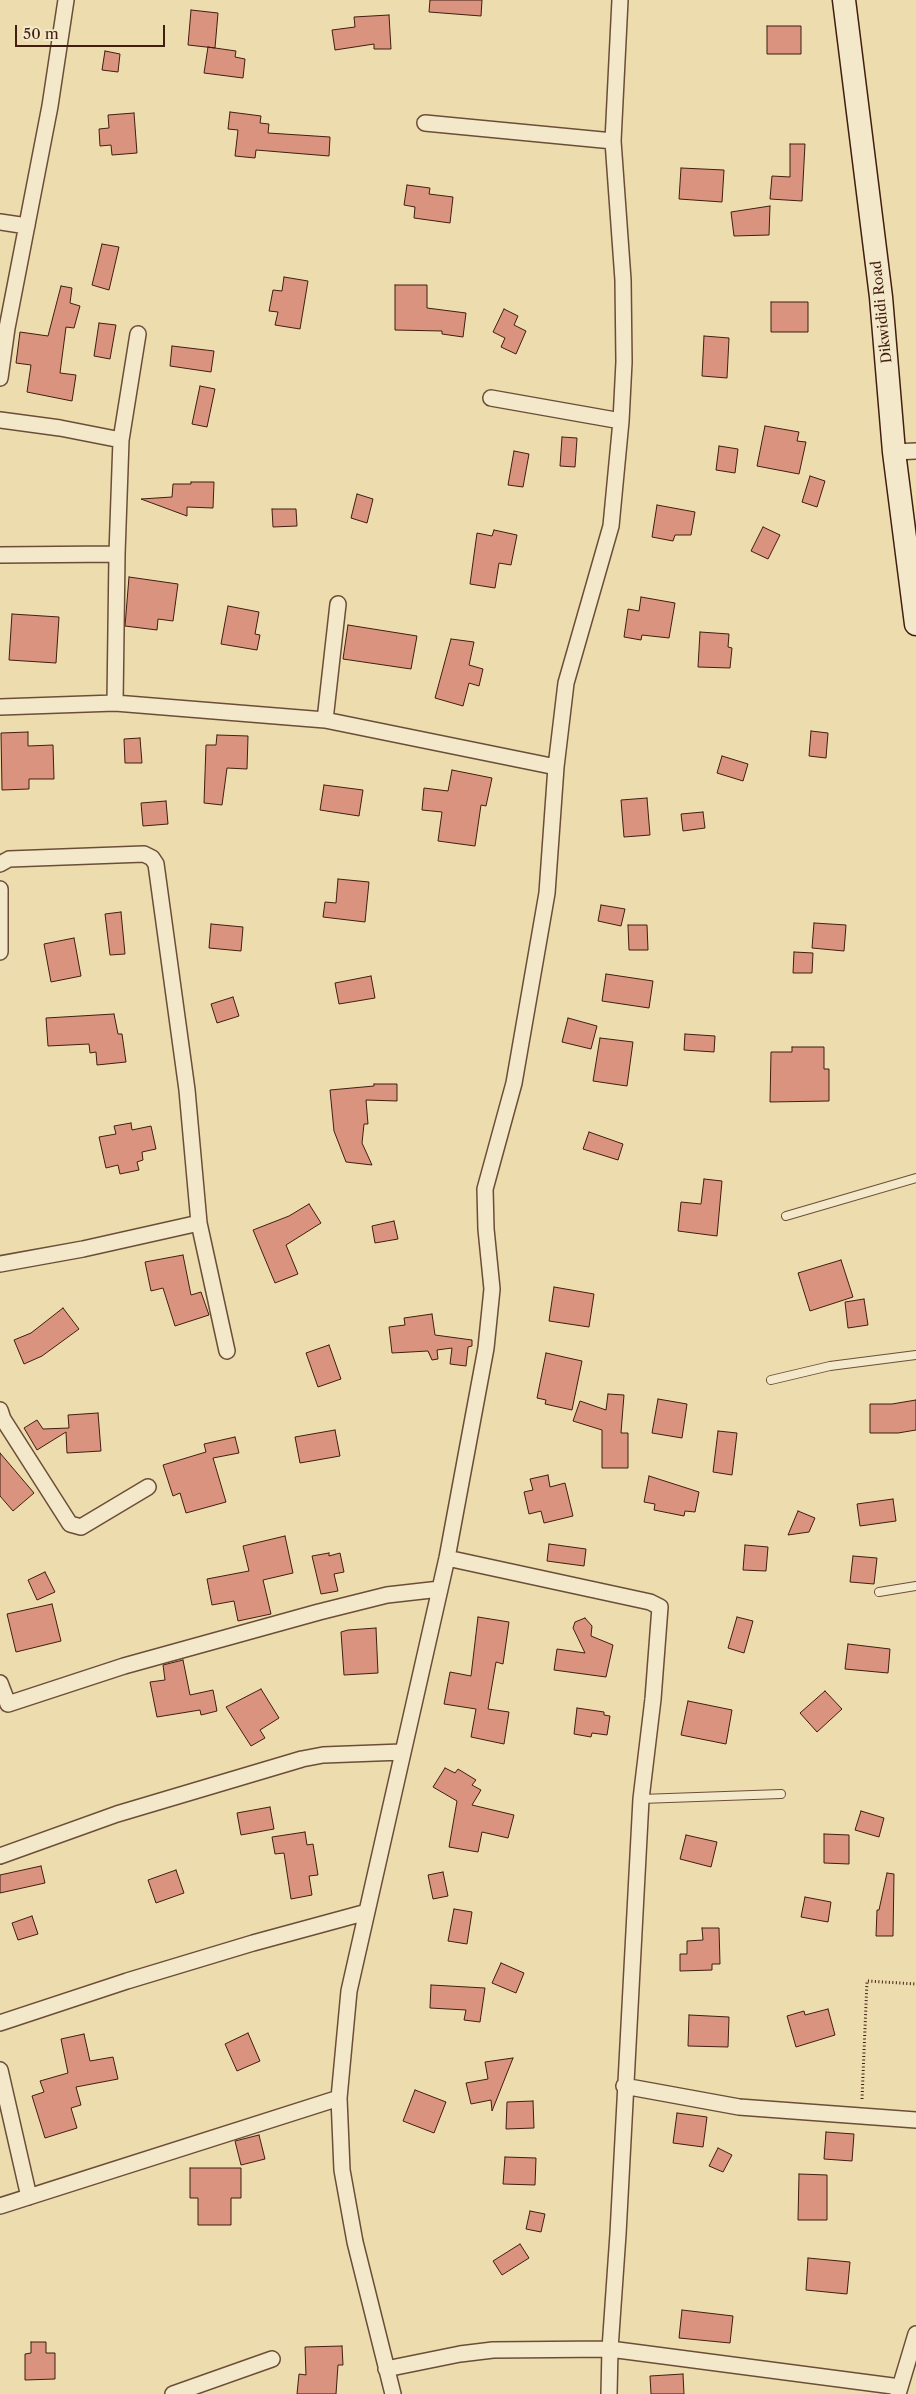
<!DOCTYPE html>
<html>
<head>
<meta charset="utf-8">
<style>
  body { margin:0 }
  #map { position:relative; width:916px; height:2394px; overflow:hidden; background:#eddcae; font-family:"Libre Caslon Text",serif }
  canvas { display:block }
  .scale { position:absolute; left:15px; top:25px; width:150px; height:22px; box-sizing:border-box; border:2px solid #411e10; border-top:0; padding-left:6px; font-size:15px; line-height:18px; white-space:nowrap; color:#411e10; -webkit-text-stroke:4px #f3e8ca; paint-order:stroke }
</style>
</head>
<body>
<div id="map">
<canvas width="916" height="2394"></canvas>
<div class="scale">50 m</div>
</div>
<script>
const context = document.querySelector('canvas').getContext('2d');
context.lineJoin = 'round';
function fillPath(path, color) { context.fillStyle = color; context.fill(path, 'evenodd'); }
const shape = rows => new Path2D(rows.map(r => 'M' + r).join(''));
function stroke(path, color, width, dash) { context.strokeStyle = color; context.lineWidth = width; context.lineCap = dash ? 'butt' : 'round'; context.setLineDash(dash || []); context.stroke(path); }
function write(font, color, halo, rows, align = 'center') {
  context.font = font + ' "Libre Caslon Text",serif'; context.lineWidth = 4; context.setLineDash([]); context.textBaseline = 'middle'; context.strokeStyle = halo; context.fillStyle = color; for (const [text, x, y, turn = 0] of rows) {
    context.save(); context.translate(x, y); context.rotate((+turn || 0) * Math.PI / 180); context.textAlign = isNaN(turn) ? turn : align; if (halo) context.strokeText(text, 0, 0); context.fillText(text, 0, 0); context.restore();
  }
}
const building = shape([
  [430,0,482,0,481,16,429,12,430,0],
  [191,10,218,13,215,48,188,45,191,10],
  [389,15,391,49,374,49,374,44,335,50,332,30,355,27,354,17,389,15],
  [767,26,801,26,801,54,767,54,767,26],
  [208,47,236,51,235,57,245,59,243,78,204,73,208,47],
  [105,51,120,54,118,72,102,70,105,51],
  [230,112,261,116,260,123,269,124,268,133,330,137,329,156,256,150,255,158,235,156,238,130,228,129,230,112],
  [134,113,137,153,112,155,111,145,100,146,99,129,109,128,108,115,134,113],
  [790,144,805,144,802,201,770,199,772,176,790,177,790,144],
  [681,168,724,170,722,202,679,199,681,168],
  [407,185,430,188,429,194,453,197,450,223,414,218,415,207,404,205,407,185],
  [770,206,769,235,734,236,731,212,770,206],
  [102,244,119,247,109,290,92,285,102,244],
  [284,277,308,281,300,329,275,325,278,312,269,311,273,290,282,291,284,277],
  [395,285,427,285,427,308,466,313,463,337,442,334,442,331,395,330,395,285],
  [61,286,72,288,70,303,80,306,74,328,66,327,60,373,76,375,72,401,27,392,31,365,16,363,20,332,48,336,61,286],
  [771,302,808,302,808,332,771,332,771,302],
  [504,309,518,316,514,325,526,331,516,354,501,347,505,338,493,332,504,309],
  [99,323,116,325,110,359,94,356,99,323],
  [704,336,729,338,727,378,702,376,704,336],
  [172,346,214,351,211,372,170,366,172,346],
  [200,386,215,389,207,427,192,424,200,386],
  [765,426,799,432,797,441,806,442,799,474,757,466,765,426],
  [562,437,577,438,575,467,560,466,562,437],
  [719,446,738,449,735,473,716,470,719,446],
  [514,451,529,454,523,487,508,485,514,451],
  [810,476,825,481,817,507,802,502,810,476],
  [191,482,214,482,213,508,187,507,187,516,141,499,172,497,173,484,191,484,191,482],
  [357,494,373,499,367,523,351,518,357,494],
  [657,505,695,512,691,535,675,535,673,541,652,537,657,505],
  [272,509,296,509,297,526,273,527,272,509],
  [763,527,780,535,768,559,751,551,763,527],
  [494,530,517,535,511,565,499,563,495,588,470,584,477,533,492,536,494,530],
  [129,577,178,584,173,621,158,619,157,630,125,626,129,577],
  [641,597,675,603,669,638,642,635,641,640,624,637,628,609,639,611,641,597],
  [228,606,259,612,255,634,260,635,257,650,221,644,228,606],
  [12,614,59,617,56,663,9,660,12,614],
  [348,625,417,636,411,669,343,659,348,625],
  [700,632,729,634,728,647,732,648,730,668,698,667,700,632],
  [451,639,474,642,469,665,483,669,479,686,469,683,463,706,435,698,451,639],
  [811,731,828,733,826,758,809,756,811,731],
  [28,732,28,746,53,745,54,779,29,779,29,789,2,790,1,733,28,732],
  [217,735,248,736,247,769,227,768,222,805,204,803,206,745,216,745,217,735],
  [140,738,142,763,125,763,124,739,140,738],
  [722,756,748,764,743,781,717,773,722,756],
  [452,770,492,778,486,806,481,805,475,846,438,841,442,812,422,810,424,788,448,791,452,770],
  [324,785,363,790,359,816,320,810,324,785],
  [647,798,650,835,624,837,621,800,647,798],
  [166,801,168,824,143,826,141,803,166,801],
  [703,812,705,828,683,831,681,814,703,812],
  [338,879,369,882,365,922,323,917,325,902,336,903,338,879],
  [601,905,625,909,621,926,598,921,601,905],
  [121,912,125,954,110,955,105,914,121,912],
  [814,923,846,925,844,951,812,948,814,923],
  [211,924,243,927,241,951,209,948,211,924],
  [628,925,647,925,648,950,629,950,628,925],
  [74,938,81,976,51,982,44,944,74,938],
  [794,952,813,953,812,973,793,973,794,952],
  [606,974,653,981,649,1008,602,1001,606,974],
  [371,976,375,998,339,1004,335,983,371,976],
  [233,997,239,1016,217,1023,211,1004,233,997],
  [114,1014,118,1034,122,1034,126,1062,97,1065,96,1052,90,1053,89,1044,48,1046,46,1018,114,1014],
  [568,1018,597,1026,591,1049,562,1042,568,1018],
  [685,1034,715,1036,714,1052,684,1050,685,1034],
  [600,1038,633,1042,627,1086,593,1081,600,1038],
  [792,1047,824,1047,824,1069,829,1069,829,1101,770,1102,771,1052,792,1052,792,1047],
  [374,1084,397,1084,397,1101,366,1100,368,1124,364,1124,362,1143,372,1165,346,1162,334,1131,330,1090,374,1086,374,1084],
  [131,1123,132,1130,151,1126,156,1149,142,1152,143,1160,137,1162,139,1170,120,1174,118,1165,106,1168,99,1137,116,1134,114,1126,131,1123],
  [589,1132,623,1144,618,1160,583,1149,589,1132],
  [704,1179,722,1181,717,1236,678,1231,681,1202,701,1204,704,1179],
  [309,1204,321,1223,286,1245,298,1274,275,1283,253,1230,289,1216,309,1204],
  [394,1221,398,1239,375,1243,372,1226,394,1221],
  [183,1255,191,1295,201,1292,209,1315,175,1326,163,1288,151,1291,145,1262,183,1255],
  [841,1260,853,1297,810,1311,798,1273,841,1260],
  [554,1287,594,1294,589,1327,549,1321,554,1287],
  [864,1299,868,1325,848,1328,845,1302,864,1299],
  [63,1308,79,1329,42,1356,24,1364,14,1340,31,1333,63,1308],
  [432,1314,435,1335,472,1340,472,1346,468,1347,466,1366,450,1364,452,1348,437,1350,438,1359,432,1360,428,1351,392,1353,389,1327,405,1325,404,1318,432,1314],
  [329,1345,341,1379,318,1387,306,1353,329,1345],
  [546,1353,582,1361,572,1410,545,1404,546,1400,537,1398,546,1353],
  [608,1394,624,1395,621,1433,628,1433,628,1468,602,1468,602,1430,573,1421,580,1401,606,1410,608,1394],
  [658,1399,687,1404,682,1438,652,1433,658,1399],
  [916,1400,916,1430,898,1433,870,1433,870,1404,892,1404,916,1400],
  [98,1413,101,1451,67,1453,66,1432,37,1450,24,1428,37,1420,43,1429,69,1428,68,1415,98,1413],
  [335,1430,340,1456,300,1463,295,1437,335,1430],
  [718,1431,737,1433,732,1475,713,1472,718,1431],
  [235,1437,239,1453,213,1458,226,1502,186,1513,180,1493,173,1496,163,1465,206,1452,204,1444,235,1437],
  [0,1453,34,1493,13,1511,0,1496,0,1453],
  [548,1475,550,1487,565,1483,573,1516,544,1523,541,1511,529,1514,524,1492,533,1490,530,1479,548,1475],
  [649,1476,699,1492,695,1512,685,1511,684,1516,654,1510,655,1504,644,1502,649,1476],
  [893,1499,896,1521,860,1526,857,1504,893,1499],
  [798,1511,815,1518,809,1532,788,1535,798,1511],
  [285,1536,293,1573,263,1580,271,1614,238,1621,234,1601,212,1605,207,1579,249,1571,243,1546,285,1536],
  [549,1544,586,1549,584,1566,547,1561,549,1544],
  [745,1545,768,1547,766,1571,743,1570,745,1545],
  [329,1553,329,1556,340,1553,344,1572,334,1574,338,1591,321,1594,312,1556,329,1553],
  [853,1556,877,1558,874,1584,850,1582,853,1556],
  [45,1572,55,1592,37,1600,28,1580,45,1572],
  [52,1604,61,1641,16,1652,7,1614,52,1604],
  [478,1617,509,1622,503,1664,496,1662,488,1709,509,1712,504,1744,471,1737,476,1709,444,1704,450,1672,471,1676,478,1617],
  [737,1617,753,1621,744,1653,728,1648,737,1617],
  [585,1618,592,1626,591,1636,613,1645,606,1677,554,1670,557,1649,585,1653,573,1628,575,1622,585,1618],
  [376,1628,378,1673,344,1675,341,1632,348,1630,376,1628],
  [848,1644,890,1649,888,1673,845,1669,848,1644],
  [183,1660,190,1695,213,1690,217,1711,201,1715,200,1710,157,1717,150,1682,165,1680,163,1665,183,1660],
  [261,1689,279,1718,260,1730,265,1738,251,1746,226,1707,261,1689],
  [825,1691,842,1709,817,1732,800,1713,825,1691],
  [688,1701,732,1710,726,1744,681,1735,688,1701],
  [577,1708,604,1712,604,1715,610,1716,607,1735,592,1733,591,1737,574,1734,577,1708],
  [445,1768,455,1773,458,1769,476,1780,472,1785,481,1790,472,1805,514,1815,508,1838,482,1832,478,1852,449,1847,457,1801,433,1787,445,1768],
  [270,1807,274,1829,241,1835,237,1813,270,1807],
  [861,1811,884,1818,879,1837,855,1830,861,1811],
  [305,1832,307,1845,313,1844,318,1875,309,1876,312,1895,291,1899,284,1853,275,1854,272,1837,305,1832],
  [824,1834,849,1835,849,1864,824,1863,824,1834],
  [686,1835,717,1842,711,1867,680,1859,686,1835],
  [41,1866,45,1883,0,1893,0,1875,41,1866],
  [176,1870,184,1893,156,1903,148,1880,176,1870],
  [443,1872,448,1896,433,1899,428,1875,443,1872],
  [887,1873,894,1874,893,1936,876,1936,877,1910,879,1910,887,1873],
  [805,1897,831,1902,828,1922,801,1917,805,1897],
  [454,1909,472,1912,467,1944,448,1941,454,1909],
  [32,1916,38,1934,18,1940,12,1923,32,1916],
  [702,1928,719,1928,720,1964,712,1964,712,1970,680,1971,680,1954,687,1954,687,1941,703,1940,702,1928],
  [501,1963,524,1973,516,1993,492,1983,501,1963],
  [431,1985,485,1988,480,2022,464,2020,466,2010,430,2008,431,1985],
  [828,2009,835,2035,796,2047,787,2016,804,2011,805,2015,828,2009],
  [689,2015,729,2017,728,2047,688,2046,689,2015],
  [248,2033,260,2061,237,2071,225,2044,248,2033],
  [84,2034,90,2061,113,2057,118,2079,76,2087,81,2105,71,2108,77,2128,45,2138,32,2096,44,2092,40,2081,68,2073,61,2039,84,2034],
  [513,2058,492,2111,491,2100,471,2104,466,2083,488,2079,485,2062,513,2058],
  [415,2090,446,2102,434,2133,403,2121,415,2090],
  [533,2101,534,2128,506,2129,507,2102,533,2101],
  [677,2113,707,2117,703,2147,673,2143,677,2113],
  [826,2132,854,2134,852,2161,824,2159,826,2132],
  [259,2135,265,2159,241,2165,235,2141,259,2135],
  [718,2148,732,2155,723,2172,709,2166,718,2148],
  [505,2157,536,2158,535,2185,503,2184,505,2157],
  [190,2168,241,2168,241,2198,231,2198,231,2225,198,2225,198,2198,190,2198,190,2168],
  [799,2174,827,2175,827,2220,798,2220,799,2174],
  [530,2211,545,2214,541,2232,526,2229,530,2211],
  [520,2244,529,2258,502,2275,493,2261,520,2244],
  [808,2258,850,2262,847,2294,806,2290,808,2258],
  [682,2310,733,2316,730,2343,679,2338,682,2310],
  [31,2342,46,2342,46,2353,55,2353,55,2379,25,2380,25,2354,31,2353,31,2342],
  [342,2346,343,2365,338,2365,336,2394,297,2394,299,2374,306,2375,305,2347,342,2346],
  [683,2374,684,2394,651,2394,650,2376,683,2374]
]);
const path = shape([
  [862,2099,867,1981,916,1984]
]);
const lane = shape([
  [786,1216,916,1178],
  [771,1380,830,1366,916,1355],
  [879,1592,916,1586],
  [641,1799,781,1794]
]);
const street = shape([
  [425,123,613,141],
  [0,222,27,226],
  [0,378,7,328,50,106,66,0],
  [491,398,621,421],
  [0,420,60,428,121,440],
  [894,452,916,451],
  [0,555,117,554],
  [115,703,117,554,121,440,138,334],
  [0,707,115,703,325,720,556,767],
  [325,720,338,604],
  [0,864,9,859,144,854,152,858,156,864,187,1090,199,1223,83,1249,0,1264],
  [0,889,0,952],
  [199,1223,227,1351],
  [0,1410,3,1419,70,1524,81,1527,148,1487],
  [447,1558,650,1602,660,1607,653,1699,641,1799,618,2234,610,2349,609,2394],
  [0,1683,8,1704,124,1666,319,1612,387,1595,440,1589],
  [0,1856,117,1814,302,1759,323,1755,402,1752],
  [0,2023,127,1981,253,1943,367,1912],
  [0,2070,29,2197],
  [624,2086,739,2107,916,2120],
  [0,2206,339,2098],
  [386,2369,460,2354,493,2350,610,2349,900,2387],
  [173,2394,272,2359],
  [393,2394,355,2242,342,2170,339,2098,349,1991,447,1558,486,1348,492,1289,486,1229,485,1189,514,1083,547,893,556,767,566,683,611,526,621,421,624,362,623,280,613,141,620,0],
  [898,2394,916,2334]
]);
const secondary = shape([
  [844,0,881,297,894,452,916,624]
]);
const streetNames = [
  ["Dikwididi Road",882,312,-96]
];
fillPath(building, '#d9937f');
stroke(building, '#411e10', 1);
stroke(lane, '#6c4e38', 10);
stroke(street, '#6c4e38', 18);
stroke(secondary, '#411e10', 25);
stroke(path, '#411e10', 3, [1, 2.5]);
stroke(lane, '#f3e8ca', 8);
stroke(street, '#f3e8ca', 15);
stroke(secondary, '#f3e8ca', 22);
write('14px', '#411e10', '#f3e8ca', streetNames);
</script>
</body>
</html>
